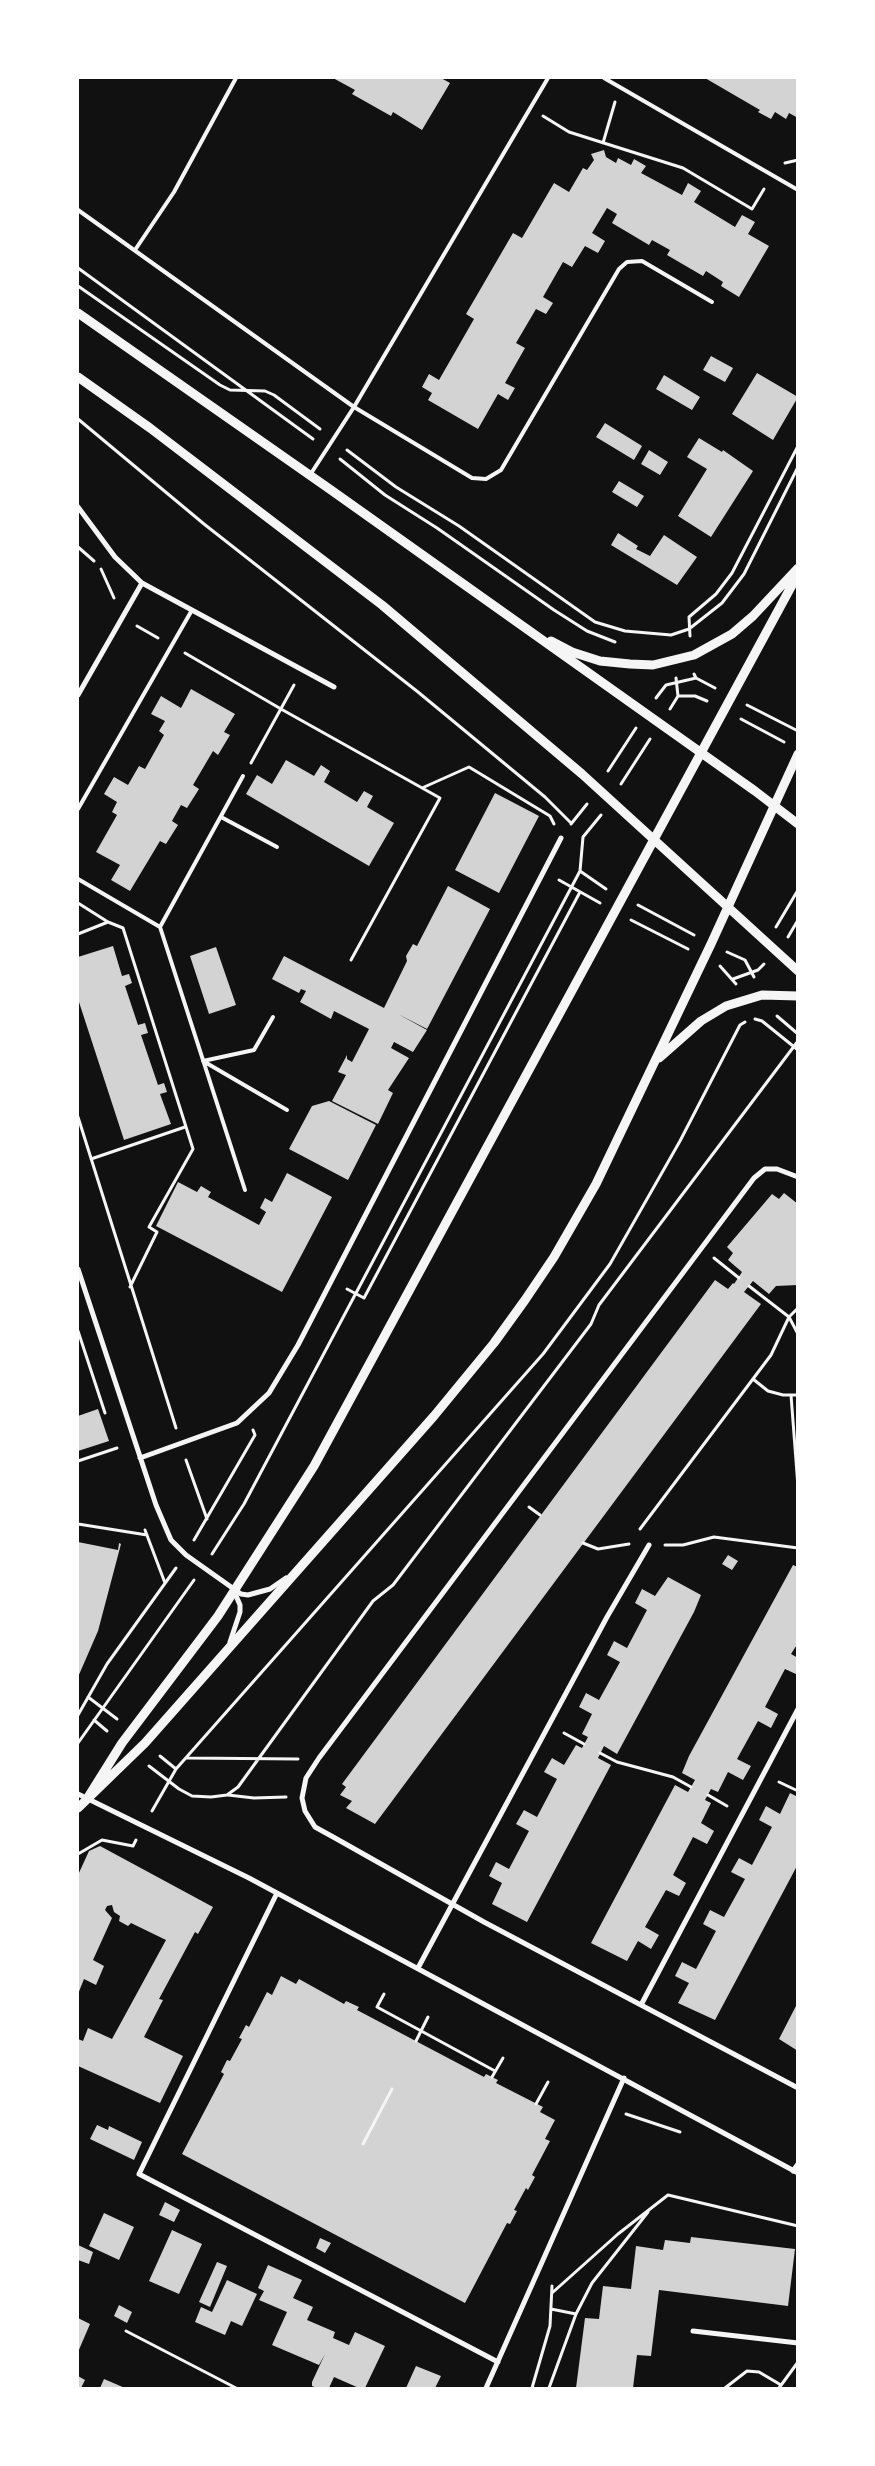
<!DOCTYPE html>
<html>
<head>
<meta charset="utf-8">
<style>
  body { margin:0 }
  #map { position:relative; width:875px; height:2466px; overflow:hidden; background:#111; font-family:"Asap Condensed",sans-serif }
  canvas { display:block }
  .frame { position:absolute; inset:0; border:79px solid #fff; pointer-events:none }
</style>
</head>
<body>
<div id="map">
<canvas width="875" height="2466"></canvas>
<div class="frame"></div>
</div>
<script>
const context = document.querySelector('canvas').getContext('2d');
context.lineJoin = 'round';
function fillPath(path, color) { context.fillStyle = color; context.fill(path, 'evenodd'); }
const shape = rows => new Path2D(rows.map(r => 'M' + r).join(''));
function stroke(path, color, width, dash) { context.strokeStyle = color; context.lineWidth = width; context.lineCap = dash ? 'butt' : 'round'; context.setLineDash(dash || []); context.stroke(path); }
const building = shape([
  [333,78,441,78,450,83,422,130,393,112,391,116,352,94,355,90],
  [705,78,798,78,798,118,789,113,786,119,775,112,771,119,758,112,760,110],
  [604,150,606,157,616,163,618,158,631,165,634,159,646,166,641,173,682,195,688,183,701,191,694,202,735,227,742,215,755,222,748,234,769,246,739,297,721,286,723,282,706,271,703,276,667,255,670,250,652,240,649,245,612,223,617,214,607,208,592,233,605,241,598,253,585,246,572,267,563,262,543,297,553,303,546,314,536,309,516,343,525,348,505,383,515,388,508,400,498,394,478,429,428,400,432,393,422,387,429,374,439,380,474,319,466,314,513,233,522,238,554,183,569,192,583,168,587,170,594,160,591,154],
  [711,356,733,368,725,382,703,370],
  [757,373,798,397,773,440,732,414],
  [664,375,700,397,692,410,656,389],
  [605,423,642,446,634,460,596,437],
  [699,438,722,452,723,450,753,471,711,537,678,516,707,469,687,457],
  [649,450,668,462,660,475,641,464],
  [619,481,644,496,637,507,612,492],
  [618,533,638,546,636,549,650,556,664,535,697,557,677,585,611,545],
  [191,689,235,714,224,732,230,735,218,755,213,751,193,785,199,789,187,808,181,805,172,821,178,825,166,844,160,841,130,891,111,880,120,865,96,852,117,815,112,812,117,802,104,794,114,777,128,785,139,766,145,769,164,735,159,731,165,721,151,714,161,696,181,708],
  [286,760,314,776,321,765,330,771,324,782,357,802,364,791,373,796,367,807,394,823,369,866,246,794,257,775,272,784],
  [495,793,539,816,499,893,455,870],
  [448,886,490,909,427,1029,398,1014,427,1030,413,1052,394,1042,391,1048,409,1058,388,1090,393,1093,378,1124,332,1101,346,1075,338,1072,347,1055,347,1059,352,1062,369,1029,334,1011,331,1019,300,1002,306,991,301,989,299,993,272,979,284,956,384,1008,407,961,406,956,413,944,417,946],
  [113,946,122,976,129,974,132,983,125,986,138,1025,145,1023,148,1033,141,1035,158,1085,164,1083,167,1092,160,1094,171,1124,124,1140,78,999,78,957],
  [216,947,236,1005,209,1014,190,956],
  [329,1101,376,1125,348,1180,289,1149,312,1106],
  [287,1173,332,1197,282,1292,156,1226,178,1182,197,1192,201,1186,211,1192,208,1197,259,1225,266,1212,260,1208,265,1198,272,1202],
  [784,1193,798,1204,798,1285,776,1286,769,1294,753,1281,744,1292,761,1304,375,1824,346,1808,352,1801,340,1795,346,1787,342,1784,715,1280,728,1289,733,1283,734,1284,742,1272,728,1260,733,1253,727,1247,772,1194,779,1199],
  [98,1409,109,1441,78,1451,78,1416],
  [78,1542,118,1550,119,1543,121,1544,98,1631,78,1677],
  [728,1555,738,1561,732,1570,722,1564],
  [793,1565,798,1567,798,1643,791,1654,798,1658,798,1675,785,1669,765,1707,778,1714,771,1728,758,1721,737,1759,751,1766,743,1780,728,1772,718,1792,711,1789,705,1800,711,1803,701,1823,714,1831,707,1844,693,1837,673,1875,686,1883,679,1896,666,1890,645,1927,659,1935,651,1949,638,1941,627,1961,591,1943,675,1785,688,1792,695,1780,682,1773,689,1756],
  [668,1577,701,1595,694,1612,617,1754,604,1746,598,1758,611,1765,527,1922,492,1904,502,1883,489,1876,496,1862,509,1869,529,1831,516,1824,524,1810,537,1817,557,1779,544,1772,552,1758,564,1765,576,1745,582,1748,588,1737,582,1734,592,1714,579,1707,586,1693,599,1700,620,1662,607,1655,614,1641,627,1648,647,1610,635,1603,642,1589,655,1596],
  [790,1793,798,1797,798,1864,715,2020,678,2003,689,1983,675,1976,682,1962,696,1969,716,1931,703,1924,710,1910,724,1917,745,1879,731,1872,739,1858,752,1865,772,1827,759,1820,766,1806,780,1814],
  [100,1846,213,1907,198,1934,195,1932,159,1999,163,2000,144,2037,183,2056,160,2103,78,2066,78,2039,83,2041,88,2028,112,2039,166,1940,131,1923,128,1926,119,1921,120,1916,114,1912,112,1905,107,1906,105,1910,112,1918,93,1960,104,1966,96,1985,84,1979,78,1994,78,1875,89,1851],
  [281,1976,296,1984,299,1979,344,2004,346,2001,359,2007,357,2010,484,2077,486,2074,498,2080,496,2083,543,2107,540,2112,555,2120,545,2139,550,2141,532,2175,535,2177,528,2190,526,2188,514,2210,517,2211,510,2224,507,2223,465,2303,182,2154,224,2074,221,2072,227,2060,230,2061,242,2039,239,2038,246,2025,249,2027,267,1992,272,1995],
  [798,2002,798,2051,779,2039],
  [97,2125,108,2130,109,2126,142,2142,134,2160,90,2139],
  [165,2202,180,2210,174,2222,159,2215],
  [104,2213,134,2227,119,2260,89,2246],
  [172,2230,202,2244,179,2294,149,2281],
  [691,2237,795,2249,788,2306,659,2290,651,2356,637,2355,633,2388,576,2388,585,2318,599,2319,603,2286,631,2289,636,2246,663,2250,665,2240,690,2243],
  [320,2238,331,2243,325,2253,316,2248],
  [78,2245,93,2252,89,2264,78,2260],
  [217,2262,227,2266,210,2307,199,2302],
  [268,2265,302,2280,293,2298,313,2307,307,2320,335,2332,333,2338,349,2345,355,2332,385,2346,365,2388,359,2388,334,2377,329,2388,317,2388,312,2386,312,2382,325,2354,319,2365,272,2345,287,2312,259,2300,264,2291,258,2288],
  [227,2280,257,2294,242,2326,231,2321,225,2335,195,2322,201,2307,212,2312],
  [119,2305,132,2312,127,2323,114,2316],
  [78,2318,90,2324,78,2352],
  [416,2366,441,2376,435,2388,406,2388],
  [78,2376,85,2380,81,2388,78,2388],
  [104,2379,125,2388,100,2388]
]);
const path = shape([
  [543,116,569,132,683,168,752,209,764,189],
  [603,143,615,102],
  [785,163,798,160],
  [78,268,313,439],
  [78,286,220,385,230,390,265,391,274,395,320,429],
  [78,419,204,524,418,692,545,797,570,822],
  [347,450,396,487,459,526,595,622,625,631,671,635,689,629,722,603,744,574,798,467],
  [340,459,385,495,437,528,554,610,587,631,615,642],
  [78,547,94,561],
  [101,569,114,598],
  [137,626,158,638],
  [690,636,689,617,716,594,732,573,798,446],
  [185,653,281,709,440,798,351,960],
  [694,674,696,678,715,688],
  [678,696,695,696,707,701],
  [656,698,666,685,696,678],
  [747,705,798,731],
  [670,709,678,696,676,678],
  [741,719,784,742],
  [251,763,294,685],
  [608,771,636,728],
  [621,784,650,739],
  [422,788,469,767,550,816,554,824],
  [571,824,587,804],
  [580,871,606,889],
  [559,880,600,903],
  [78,903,108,922,78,934],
  [638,905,694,935],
  [631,920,688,949],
  [108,922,123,928,193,1149,149,1227,157,1232,130,1287],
  [776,927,798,890],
  [788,937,798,920],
  [727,952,745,960,754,977],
  [720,966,736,984],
  [733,979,758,970,764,964],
  [777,1016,798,1034],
  [755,1019,762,1021,798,1050],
  [78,1117,176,1428],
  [91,1159,185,1127],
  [714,1258,739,1278],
  [749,1286,789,1317,798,1308],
  [347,1289,364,1298,580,892],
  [78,1331,105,1413],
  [753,1379,768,1391,783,1395,798,1395],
  [791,1395,798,1487],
  [186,1460,207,1519],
  [78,1461,117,1448],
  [529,1507,540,1515],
  [78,1524,147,1535],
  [640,1529,771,1355,789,1317,798,1334],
  [145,1530,165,1583],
  [194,1540,255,1435,253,1430],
  [583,1543,598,1549,629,1544],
  [665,1545,683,1545,714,1537,798,1548],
  [212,1554,244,1504,580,871,583,837,601,815],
  [88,1697,117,1719],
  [78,1715,107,1664,176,1568],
  [94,1720,107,1731],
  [564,1733,584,1744],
  [78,1743,194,1580],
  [600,1753,617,1762,673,1777,691,1787],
  [187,1758,298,1759],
  [149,1766,179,1789,192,1796,211,1797,227,1795,238,1787,373,1601,393,1585,591,1324,599,1305,798,1041],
  [176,1769,543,1354,610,1264,680,1141,740,1025,745,1022],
  [779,1782,798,1791],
  [228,1795,254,1798,286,1797],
  [708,1795,727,1806],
  [152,1811,176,1769,160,1756],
  [78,1854,102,1840,133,1846,136,1840],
  [384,1994,377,2007,495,2071],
  [416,2041,428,2017],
  [492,2077,503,2058],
  [536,2104,548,2082],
  [626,2114,680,2132],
  [363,2144,392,2089],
  [552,2293,618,2234,668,2195,798,2226],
  [551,2309,576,2314],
  [126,2331,236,2388],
  [532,2388,550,2326,552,2286],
  [549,2388,576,2314,592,2283,648,2212],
  [725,2388,747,2371,759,2372,781,2385],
  [779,2388,798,2362]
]);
const service = shape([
  [604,78,798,190],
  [78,210,354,407,548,78],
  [135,250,174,192,236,78],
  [310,475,354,407,472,478,486,479,501,470,619,269,627,262,642,261,712,302],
  [78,809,192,610],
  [221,817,277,847],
  [78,879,160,927,245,1190],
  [160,927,243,776],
  [203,1061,287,1110],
  [203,1061,254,1050,273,1017]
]);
const minor = shape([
  [78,507,115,557,142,583,334,687],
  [78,695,142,583],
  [798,1177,777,1169,765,1169,754,1178,319,1758,306,1778,302,1798,305,1811,315,1827,335,1838,484,1922,798,2088],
  [78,1269,156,1505,171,1540,186,1555,241,1594,248,1595,270,1589,286,1578],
  [140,1458,237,1423,269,1393,298,1345,561,838],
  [230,1642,240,1612,240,1605,234,1591],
  [78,1794,249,1878,798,2173],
  [277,1893,139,2174,498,2362],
  [418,1968,607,1617,649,1545],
  [641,2005,798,1709],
  [793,2171,798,2164],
  [693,2331,798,2343],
  [486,2388,624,2078]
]);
const tertiary = shape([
  [78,313,331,490,755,791,798,824],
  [78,377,150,428,382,605,582,774,798,971],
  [551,641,572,652,600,661,630,664,653,665,694,655,732,634,753,616,798,568],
  [659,1058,701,1021,726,1006,762,995,798,996],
  [87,1799,122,1743,218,1616,314,1466,798,574],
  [78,1808,145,1743,434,1416,494,1343,525,1300,554,1257,596,1184,711,944,798,754]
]);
fillPath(building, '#d3d3d3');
stroke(path, '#f5f5f5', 3);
stroke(service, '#f5f5f5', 4);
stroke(minor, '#f5f5f5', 5);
stroke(tertiary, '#f5f5f5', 9);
</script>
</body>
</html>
